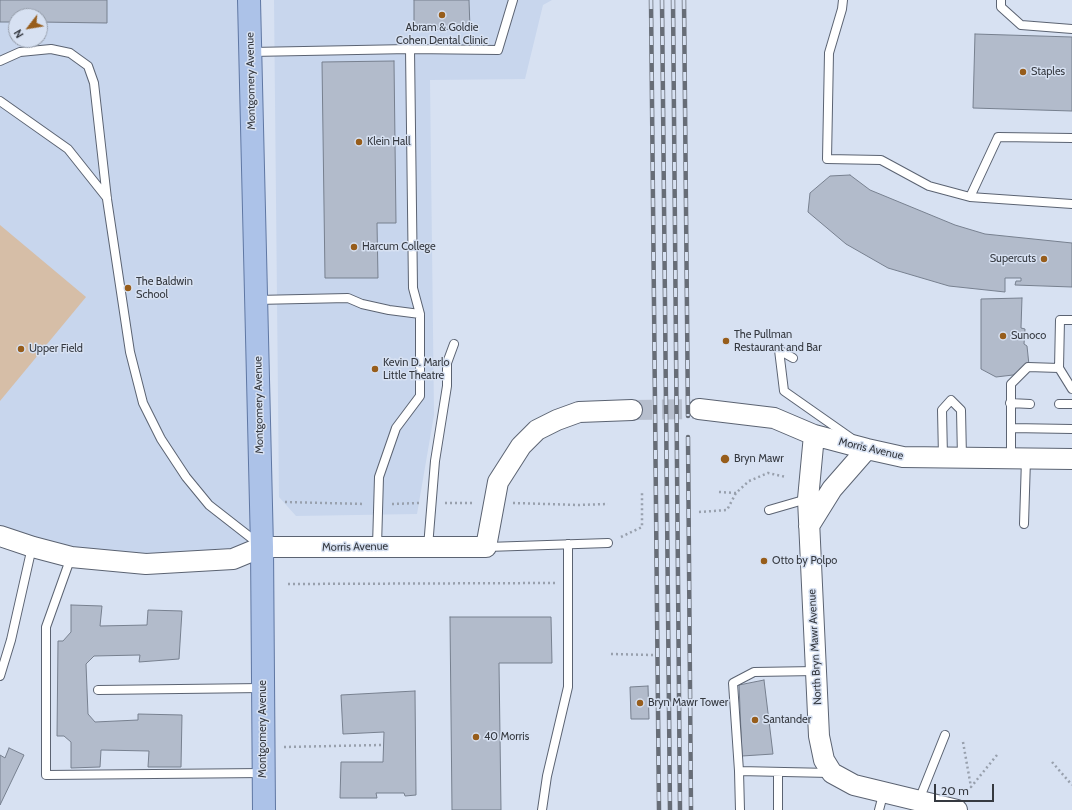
<!DOCTYPE html>
<html>
<head>
<meta charset="utf-8">
<style>
  body { margin:0 }
  #map { position:relative; width:1072px; height:810px; overflow:hidden; background:#d7e1f2; font-family:Cabin,sans-serif }
  canvas { display:block }
  .north { position:absolute; left:8px; top:8px; width:40px; height:40px; box-sizing:border-box; background:#d7e1f2; border:1px solid #969eab; border-radius:50%; rotate:239deg; font-size:11px; font-weight:700; line-height:16px; text-align:center; color:#353940 }
  .north::after { content:''; display:block; margin:auto; width:14px; height:18px; background:#975d1b; clip-path:polygon(50% 0,100% 100%,50% 72%,0 100%) }
  .scale { position:absolute; left:934px; top:784px; width:60px; height:18px; box-sizing:border-box; border:2px solid #353940; border-top:0; padding-left:5px; font-size:12px; line-height:14px; white-space:nowrap; color:#353940; -webkit-text-stroke:3px #d7e1f2; paint-order:stroke }
</style>
</head>
<body>
<div id="map">
<canvas width="1072" height="810"></canvas>
<div class="north">N</div>
<div class="scale">20 m</div>
</div>
<script>
const context = document.querySelector('canvas').getContext('2d');
context.lineJoin = 'round';
function fillPath(path, color) { context.fillStyle = color; context.fill(path, 'evenodd'); }
const shape = rows => new Path2D(rows.map(r => 'M' + r).join(''));
function stroke(path, color, width, dash) { context.strokeStyle = color; context.lineWidth = width; context.lineCap = dash ? 'butt' : 'round'; context.setLineDash(dash || []); context.stroke(path); }
function write(font, color, halo, rows, align = 'center') {
  context.font = font + ' Cabin,sans-serif'; context.lineWidth = 3; context.setLineDash([]); context.textBaseline = 'middle'; context.strokeStyle = halo; context.fillStyle = color; for (const [text, x, y, turn = 0] of rows) {
    context.save(); context.translate(x, y); context.rotate((+turn || 0) * Math.PI / 180); context.textAlign = isNaN(turn) ? turn : align; if (halo) context.strokeText(text, 0, 0); context.fillText(text, 0, 0); context.restore();
  }
}
const built = shape([
  [0,0,249,0,262,547,146,564,0,536],
  [16,16,40,16,40,40,16,40],
  [274,0,552,0,543,5,525,79,430,80,434,415,417,514,296,516,279,497]
]);
const green = shape([
  [0,225,86,297,0,401]
]);
const building = shape([
  [0,0,107,0,107,23,40,22,40,16,16,16,16,22,0,22,0,0],
  [414,0,469,0,470,29,414,30,414,0],
  [975,34,1072,37,1072,111,973,108,975,34],
  [394,61,396,223,377,223,378,278,325,278,322,62,394,61],
  [850,175,870,190,955,225,985,234,1072,243,1072,287,1015,285,1016,281,1021,281,1021,278,1005,278,1005,292,949,286,888,268,846,244,808,212,810,193,830,176,850,175],
  [1022,298,1021,328,1025,329,1024,344,1027,346,1029,365,1013,375,996,377,981,369,981,299,1022,298],
  [71,605,102,606,100,626,147,625,148,610,182,611,179,659,139,662,140,655,94,656,86,664,88,714,95,722,138,720,138,714,182,715,181,767,148,767,149,751,101,750,100,767,71,768,71,742,64,736,57,736,58,641,63,641,71,632,71,605],
  [450,617,551,617,552,663,499,663,501,810,452,810,450,617],
  [764,680,773,754,742,756,739,685,764,680],
  [648,686,649,719,631,719,630,687,648,686],
  [415,691,416,795,405,796,404,793,376,793,377,798,340,798,341,762,383,762,384,732,343,734,341,695,415,691],
  [9,748,24,755,0,805,0,755,5,758,9,748]
]);
const tertiaryTunnel = shape([
  [632,410,699,409]
]);
const path = shape([
  [719,492,736,493],
  [285,502,365,504],
  [445,503,474,503],
  [513,503,579,505,608,504],
  [392,504,419,503],
  [699,512,727,510,736,493,749,481,768,473,786,477],
  [621,537,642,527,642,493],
  [288,584,555,583],
  [611,654,653,655],
  [963,742,971,787,997,755],
  [284,747,381,745],
  [1052,762,1072,785]
]);
const service = shape([
  [843,0,842,9,829,53,827,159,881,160,929,186,970,197],
  [1001,0,1001,7,1021,25,1072,29],
  [410,49,413,288,420,314],
  [251,52,410,49,498,50,513,0],
  [0,61,20,52,51,49,70,53,88,66,94,83,107,199,130,352,143,403,161,439,186,477,209,505,259,544],
  [0,101,68,149,107,198],
  [1072,138,998,137,970,197,1072,204],
  [256,300,348,298,362,304,389,310,420,314,420,396,396,428,379,477,377,546],
  [793,358,779,350,784,391,851,438],
  [1059,368,1060,320,1072,320],
  [1010,403,1030,404],
  [1059,404,1072,404],
  [1011,428,1072,429],
  [943,457,942,410,951,400,961,410,962,458],
  [1011,458,1011,384,1028,367,1059,368,1072,389],
  [769,510,807,499],
  [1024,524,1026,459],
  [428,547,435,461,447,386,447,363,454,344],
  [487,547,608,543],
  [71,557,46,627,46,775,263,773],
  [0,676,11,640,32,547],
  [98,690,262,688],
  [739,771,830,773],
  [919,800,945,735],
  [542,810,547,776,568,687,568,544],
  [740,810,739,771,733,683,754,672,816,671],
  [778,810,778,772],
  [879,810,884,791]
]);
const tertiary = shape([
  [699,409,774,418,814,435,867,449,903,457,1072,459],
  [814,435,808,499,819,736,824,760,832,773,854,785,957,810],
  [809,526,832,489,867,449],
  [0,536,33,547,71,557,146,564,233,559,262,547,486,547,498,482,521,446,537,430,557,420,579,412,632,410]
]);
const primary = shape([
  [249,0,262,547,264,810]
]);
const rail = shape([
  [651,0,659,810],
  [662,0,670,810],
  [673,0,680,810],
  [684,0,688,416],
  [688,437,691,810]
]);
const markers = [
  [442,15,4,"#975d1b"],
  [1023,72,4,"#975d1b"],
  [359,142,4,"#975d1b"],
  [354,247,4,"#975d1b"],
  [1044,259,4,"#975d1b"],
  [128,288,4,"#975d1b"],
  [1003,336,4,"#975d1b"],
  [726,341,4,"#975d1b"],
  [21,349,4,"#975d1b"],
  [375,369,4,"#975d1b"],
  [725,459,5,"#975d1b"],
  [764,561,4,"#975d1b"],
  [640,703,4,"#975d1b"],
  [755,720,4,"#975d1b"],
  [476,737,4,"#975d1b"]
];
const poiNames = [
  ["Abram & Goldie",442,28,"center"],
  ["Cohen Dental Clinic",442,41,"center"],
  ["Staples",1031,72],
  ["Klein Hall",367,142],
  ["Harcum College",362,247],
  ["Supercuts",1036,259,"right"],
  ["The Baldwin",136,282],
  ["School",136,295],
  ["The Pullman",734,335],
  ["Restaurant and Bar",734,348],
  ["Sunoco",1011,336],
  ["Upper Field",29,349],
  ["Kevin D. Marlo",383,363],
  ["Little Theatre",383,376],
  ["Bryn Mawr",734,459],
  ["Otto by Polpo",772,561],
  ["Bryn Mawr Tower",648,703],
  ["Santander",763,720],
  ["40 Morris",484,737]
];
const streetNames = [
  ["Montgomery Avenue",251,81,-91],
  ["Montgomery Avenue",259,405,-91],
  ["Morris Avenue",871,449,13],
  ["Morris Avenue",355,547,-1],
  ["North Bryn Mawr Avenue",815,647,-93],
  ["Montgomery Avenue",263,729,-90]
];
fillPath(built, '#c8d6ed');
fillPath(green, '#d6bea7');
fillPath(building, '#b2bbcb');
stroke(building, '#77808f', 1);
stroke(tertiaryTunnel, '#b7bfce', 20, [20, 10]);
stroke(service, '#5b6372', 10);
stroke(tertiary, '#5b6372', 22);
stroke(primary, '#5f77a3', 24);
stroke(path, '#98a0ad', 2.5, [2, 3]);
stroke(service, '#fff', 8);
stroke(tertiary, '#fff', 20);
stroke(primary, '#acc2e8', 22);
stroke(rail, '#676d77', 4.5);
stroke(rail, '#d7e1f2', 3, [9]);
for (const [x, y, r, color] of markers) { const dot = new Path2D(); dot.arc(x, y, r, 0, 2 * Math.PI); context.fillStyle = color; context.fill(dot); stroke(dot, '#d7e1f2', 1.5); }
write('11px', '#353940', '#d7e1f2', poiNames, 'left');
write('11px', '#353940', '#d7e1f2', streetNames);
</script>
</body>
</html>
